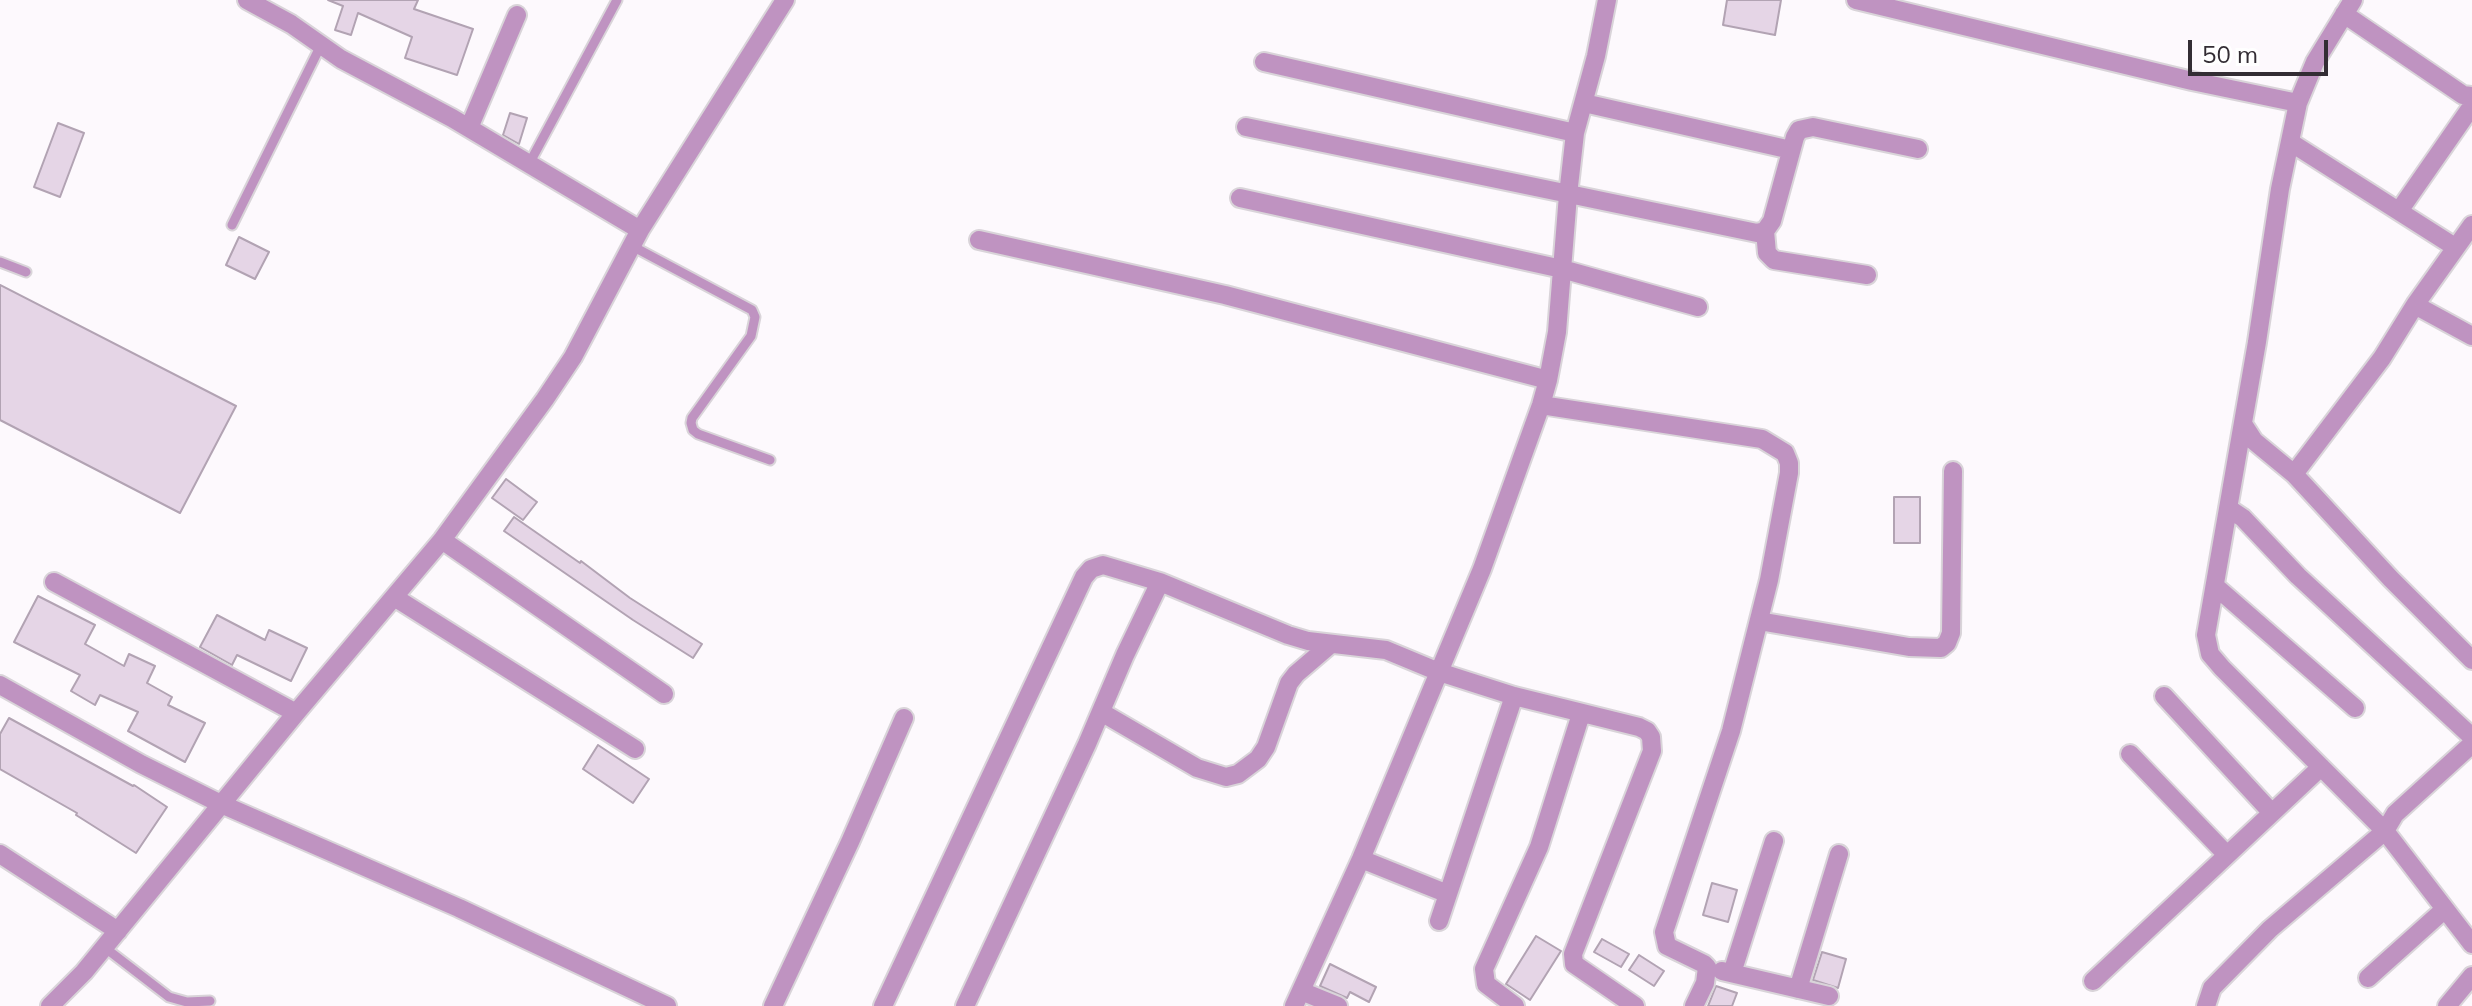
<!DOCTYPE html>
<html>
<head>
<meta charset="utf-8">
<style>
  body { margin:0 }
  #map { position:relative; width:2472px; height:1006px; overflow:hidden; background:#fdf9fd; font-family:Mulish,sans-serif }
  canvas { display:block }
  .scale { position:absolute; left:2188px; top:40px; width:140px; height:36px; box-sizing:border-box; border:4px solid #332d34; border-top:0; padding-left:10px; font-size:24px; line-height:28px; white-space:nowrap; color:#332d34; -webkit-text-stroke:6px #fff; paint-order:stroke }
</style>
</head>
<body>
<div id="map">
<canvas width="2472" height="1006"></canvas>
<div class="scale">50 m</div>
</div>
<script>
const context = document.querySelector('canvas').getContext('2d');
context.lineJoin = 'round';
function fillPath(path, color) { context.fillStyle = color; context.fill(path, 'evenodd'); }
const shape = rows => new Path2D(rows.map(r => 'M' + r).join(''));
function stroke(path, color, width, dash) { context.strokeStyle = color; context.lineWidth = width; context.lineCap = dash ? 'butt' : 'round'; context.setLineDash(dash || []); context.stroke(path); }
const building = shape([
  [328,0,418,0,414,9,473,29,457,75,405,58,412,37,358,13,351,35,335,30,343,6,328,0],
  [1727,0,1781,0,1775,35,1723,25,1727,0],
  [510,113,527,118,519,144,503,135,510,113],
  [58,123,84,133,60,197,34,187,58,123],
  [239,237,269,252,255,279,226,265,239,237],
  [0,285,236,406,180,513,0,420,0,285],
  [506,479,537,502,523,520,492,498,506,479],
  [1894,497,1920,497,1920,543,1894,543,1894,497],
  [514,517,580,563,581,561,630,598,702,644,693,658,633,620,504,531,514,517],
  [38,596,95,625,85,644,124,666,129,654,155,666,147,683,172,697,168,705,205,723,185,762,128,731,138,712,100,695,95,705,71,691,80,675,14,642,38,596],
  [217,615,265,640,269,630,307,648,291,681,237,655,232,665,200,647,217,615],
  [9,718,133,786,134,785,167,807,136,853,76,815,77,813,0,769,0,734,9,718],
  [598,745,649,779,633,803,583,769,598,745],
  [1712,883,1737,890,1728,922,1703,915,1712,883],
  [1536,936,1561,951,1530,1000,1506,984,1536,936],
  [1602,939,1629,954,1621,967,1594,952,1602,939],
  [1822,952,1846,959,1838,988,1813,980,1822,952],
  [1639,955,1664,971,1654,986,1629,970,1639,955],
  [1330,964,1376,987,1369,1002,1350,992,1347,998,1320,986,1330,964],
  [1716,986,1737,993,1732,1006,1708,1006,1716,986]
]);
const lane = shape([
  [529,164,617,0],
  [232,225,321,45],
  [632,246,752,310,755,317,751,336,692,418,691,423,693,430,698,434,770,460],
  [0,262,26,272],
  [104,947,169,997,187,1002,210,1001]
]);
const street = shape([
  [247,0,291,24,341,59,452,118,640,230],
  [1856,0,2192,81,2298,103],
  [2353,0,2315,62,2298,103,2280,189,2257,342,2206,635,2210,654,2222,668,2385,831,2472,944],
  [2344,14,2463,95,2472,96],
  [1264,62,1575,133],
  [1584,103,1791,150],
  [1246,127,1757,233,1765,231,1772,221,1795,137,1799,130,1813,127,1918,149],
  [469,128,517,15],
  [2290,142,2455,247],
  [1240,198,1562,269,1698,307],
  [2399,211,2472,106],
  [2472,225,2415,305,2472,336],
  [1765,231,1767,253,1774,260,1867,275],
  [979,240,1225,295,1548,380],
  [1541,405,1762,439,1785,453,1789,463,1789,473,1769,580,1731,731,1664,932,1667,946,1704,964,1707,967,1705,983,1694,1006],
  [2243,424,2254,441,2294,474,2391,579,2472,660],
  [2294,474,2382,358,2415,305],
  [2228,508,2243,518,2298,576,2472,737],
  [442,540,664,694],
  [54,582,296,713],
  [2215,586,2355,708],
  [394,597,635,749],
  [1759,621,1909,647,1941,648,1947,643,1951,633,1953,471],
  [0,685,141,764,221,804,459,908,667,1006],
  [2164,696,2272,813],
  [1101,712,1197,768,1226,777,1238,774,1258,759,1266,747,1289,683,1296,674,1331,644],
  [2130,754,2227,855],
  [0,854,118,931],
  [1361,859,1448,894],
  [1439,921,1514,696],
  [1722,971,1829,996],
  [1732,973,1774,841],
  [2368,978,2445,909],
  [2093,981,2321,767],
  [1798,989,1839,854],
  [1301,991,1338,1006],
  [50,1006,84,972,296,713,442,540,545,399,573,357,640,230,785,0],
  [773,1006,850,842,904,718],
  [883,1006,1084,577,1091,569,1103,565,1160,582,1288,635,1308,641,1386,650,1439,672,1514,696,1639,727,1647,731,1651,737,1652,751,1573,954,1574,964,1635,1006],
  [965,1006,1087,744,1125,655,1160,582],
  [1294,1006,1361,859,1482,569,1541,405,1548,380,1557,332,1568,195,1575,133,1596,56,1607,0],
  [1515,1006,1486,984,1484,969,1539,847,1581,714],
  [2206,1006,2212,988,2270,929,2385,831,2395,814,2472,744],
  [2447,1006,2472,976]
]);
fillPath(building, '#e5d5e6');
stroke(building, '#b2a3b3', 2);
stroke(lane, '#d9d4d9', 13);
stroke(street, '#d9d4d9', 22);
stroke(lane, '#bf93c1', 9);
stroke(street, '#bf93c1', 18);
</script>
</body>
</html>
